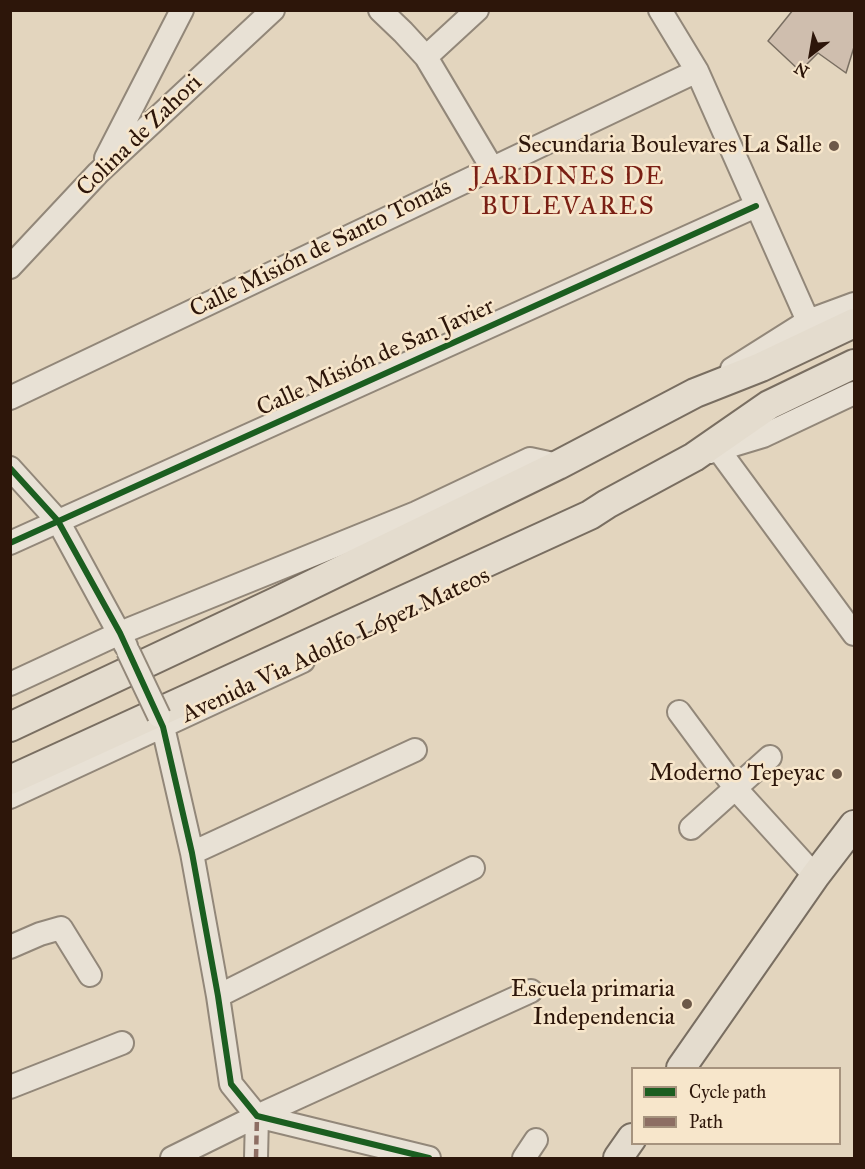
<!DOCTYPE html>
<html>
<head>
<meta charset="utf-8">
<style>
  body { margin:0 }
  #map { position:relative; width:865px; height:1169px; overflow:hidden; background:#e3d5be; font-family:"IM FELL Great Primer",serif }
  canvas { display:block }
  .frame { position:absolute; inset:0; border:12px solid #2d160a; pointer-events:none }
  .legend { position:absolute; left:631px; top:1067px; width:210px; height:78px; box-sizing:border-box; background:#f7e6cb; border:2px solid #a6937e; margin:0; padding:8px 10px; list-style:none; font-size:18px; color:#2d160a }
  .legend li { display:flex; align-items:center; gap:12px; height:30px }
  .legend b { width:30px; border:2px solid #a6937e }
  .north { position:absolute; left:781px; top:24px; width:60px; height:60px; -webkit-text-stroke:4px #f7e6cb; paint-order:stroke; rotate:211deg; font-size:16px; font-weight:700; line-height:24px; text-align:center; color:#2d160a }
  .north::after { content:''; display:block; margin:auto; width:21px; height:27px; background:#2d160a; clip-path:polygon(50% 0,100% 100%,50% 72%,0 100%) }
</style>
</head>
<body>
<div id="map">
<canvas width="865" height="1169"></canvas>
<div class="frame"></div>
<ul class="legend">
<li><b style="height:8px;background:#1b5e20"></b>Cycle path</li>
<li><b style="height:8px;background:#8d6e63"></b>Path</li>
</ul>
<div class="north">N</div>
</div>
<script>
const context = document.querySelector('canvas').getContext('2d');
context.lineJoin = 'round';
function fillPath(path, color) { context.fillStyle = color; context.fill(path, 'evenodd'); }
const shape = rows => new Path2D(rows.map(r => 'M' + r).join(''));
function stroke(path, color, width, dash) { context.strokeStyle = color; context.lineWidth = width; context.lineCap = dash ? 'butt' : 'round'; context.setLineDash(dash || []); context.stroke(path); }
function write(font, color, halo, rows, align = 'center') {
  context.font = font + ' "IM FELL Great Primer",serif'; context.lineWidth = 5; context.setLineDash([]); context.textBaseline = 'middle'; context.strokeStyle = halo; context.fillStyle = color; for (const [text, x, y, turn = 0] of rows) {
    context.save(); context.translate(x, y); context.rotate((+turn || 0) * Math.PI / 180); context.textAlign = isNaN(turn) ? turn : align; if (halo) context.strokeText(text, 0, 0); context.fillText(text, 0, 0); context.restore();
  }
}
const building = shape([
  [793,10,854,10,854,47,846,73,818,53,800,71,768,41,793,10]
]);
const minor = shape([
  [380,10,403,32,426,57,492,168],
  [660,10,697,71,808,321],
  [426,57,477,10],
  [106,158,182,10],
  [10,267,98,173,273,10],
  [732,369,808,321,854,304],
  [10,398,697,71],
  [718,449,854,634],
  [710,452,763,436,854,393],
  [10,468,58,521,126,646],
  [10,543,756,206],
  [10,684,120,633,416,513,530,459,558,465],
  [679,712,736,789,815,876],
  [159,716,163,727,192,853,218,996,231,1084,257,1116,429,1158],
  [10,797,303,661],
  [691,828,770,757],
  [192,853,415,750],
  [10,947,40,934,61,928,90,975],
  [218,996,473,868],
  [10,1087,122,1043],
  [172,1158,257,1116,531,991],
  [256,1158,257,1116],
  [524,1158,536,1140]
]);
const major = shape([
  [10,727,278,601,558,465,695,393,761,367,854,323],
  [10,780,590,515,607,504,694,457,769,405,854,364],
  [681,1068,815,876,854,825],
  [618,1158,632,1138]
]);
const minorBridge = shape([
  [128,651,159,716]
]);
const quiet = shape([
  [256,1158,257,1116]
]);
const cycleway = shape([
  [10,468,58,521,120,633,163,727,192,853,218,996,231,1084,257,1116,429,1158],
  [10,543,756,206]
]);
const markers = [
  [834,146,6,"#6d5949"],
  [837,774,6,"#6d5949"],
  [687,1004,6,"#6d5949"]
];
const streetNames = [
  ["Colina de Zahori",140,136,-44],
  ["Calle Misión de Santo Tomás",321,249,-26],
  ["Calle Misión de San Javier",376,358,-24],
  ["Avenida Via Adolfo López Mateos",336,646,-25]
];
const poiNames = [
  ["Secundaria Boulevares La Salle",822,146],
  ["Moderno Tepeyac",825,774],
  ["Escuela primaria",675,990],
  ["Independencia",675,1018]
];
const neighbourhoodNames = [
  ["JARDINES DE",568,178],
  ["BULEVARES",568,208]
];
fillPath(building, '#cfbeae');
stroke(building, '#796e61', 1.5);
stroke(minor, '#928779', 26);
stroke(major, '#796e61', 32);
stroke(minor, '#e8e1d5', 22);
stroke(major, '#e4dcce', 28);
stroke(minorBridge, '#928779', 26, []);
stroke(minorBridge, '#e8e1d5', 22);
stroke(quiet, '#8d6e63', 4.5, [9, 4.5]);
stroke(cycleway, '#1b5e20', 6);
for (const [x, y, r, color] of markers) { const dot = new Path2D(); dot.arc(x, y, r, 0, 2 * Math.PI); context.fillStyle = color; context.fill(dot); stroke(dot, '#f7e6cb', 2); }
write('24px', '#2d160a', '#f7e6cb', streetNames);
write('24px', '#2d160a', '#f7e6cb', poiNames, 'right');
context.letterSpacing = '1.5px';
write('26px', '#7a1f14', '#f7e6cb', neighbourhoodNames);
context.letterSpacing = '0px';
</script>
</body>
</html>
